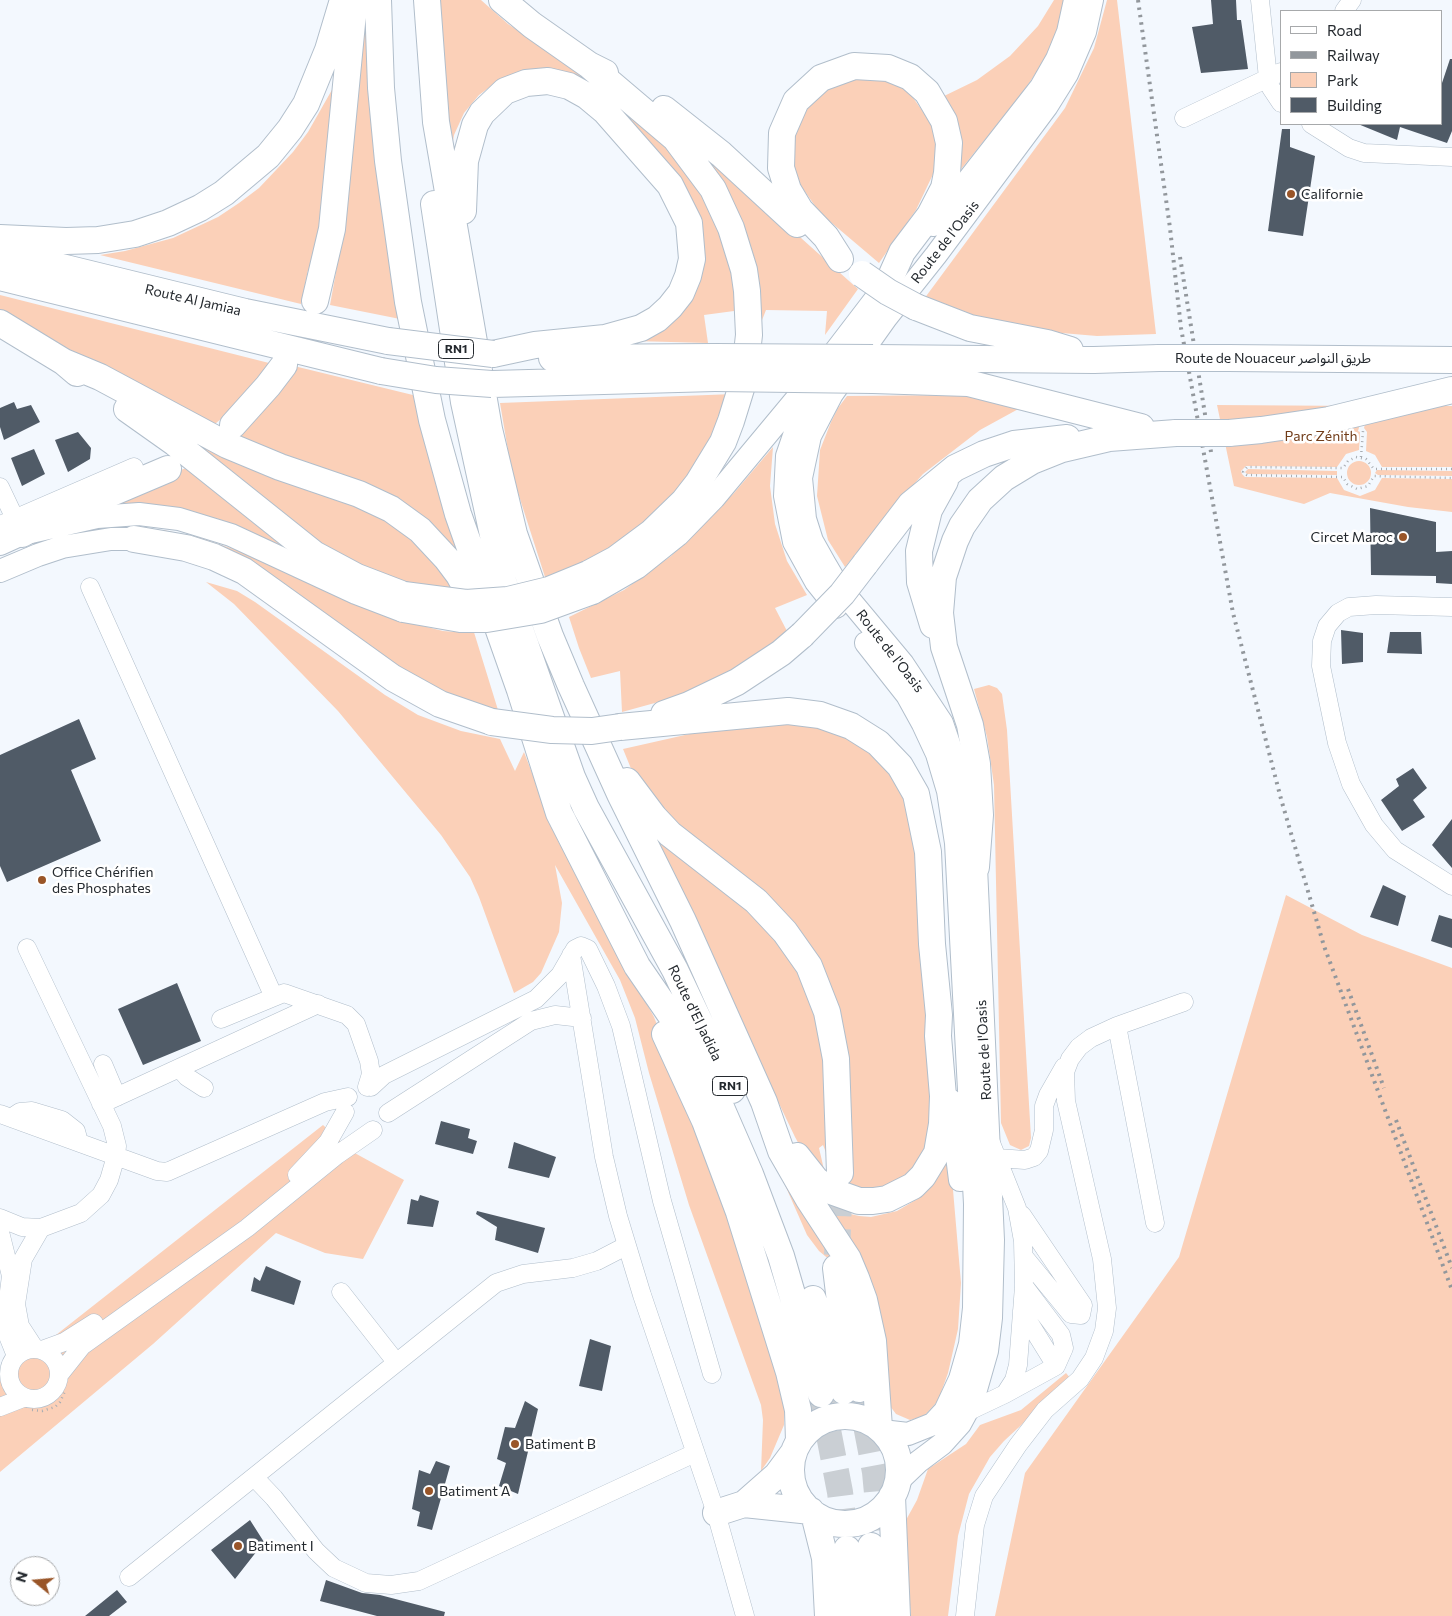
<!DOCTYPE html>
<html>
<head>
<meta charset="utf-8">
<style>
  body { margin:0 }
  #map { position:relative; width:1452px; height:1616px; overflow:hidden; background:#f3f8fe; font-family:Commissioner,sans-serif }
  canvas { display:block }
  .legend { position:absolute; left:1280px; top:10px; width:162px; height:115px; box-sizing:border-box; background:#fff; border:1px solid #a7a9ab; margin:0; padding:6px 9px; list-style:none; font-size:15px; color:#24292e }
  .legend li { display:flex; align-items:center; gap:10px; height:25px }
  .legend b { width:25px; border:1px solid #a7a9ab }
  .north { position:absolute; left:10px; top:1556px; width:50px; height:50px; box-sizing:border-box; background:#fff; border:1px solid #a7a9ab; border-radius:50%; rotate:287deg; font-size:14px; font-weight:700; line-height:20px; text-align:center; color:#24292e }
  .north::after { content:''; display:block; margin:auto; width:18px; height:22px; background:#995528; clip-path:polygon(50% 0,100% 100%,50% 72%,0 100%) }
</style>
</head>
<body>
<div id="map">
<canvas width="1452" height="1616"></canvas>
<ul class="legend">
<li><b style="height:6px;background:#fff"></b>Road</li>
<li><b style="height:6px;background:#92979c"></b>Railway</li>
<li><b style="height:14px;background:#fbd0b8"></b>Park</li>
<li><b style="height:14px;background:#505b67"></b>Building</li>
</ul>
<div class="north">N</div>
</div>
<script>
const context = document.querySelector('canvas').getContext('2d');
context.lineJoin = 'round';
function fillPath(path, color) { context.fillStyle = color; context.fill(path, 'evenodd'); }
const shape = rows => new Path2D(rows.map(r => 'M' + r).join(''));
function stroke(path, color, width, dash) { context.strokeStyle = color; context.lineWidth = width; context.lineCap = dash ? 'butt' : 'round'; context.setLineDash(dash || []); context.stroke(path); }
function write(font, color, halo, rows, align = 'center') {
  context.font = font + ' Commissioner,"Noto Sans Arabic",sans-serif'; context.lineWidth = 5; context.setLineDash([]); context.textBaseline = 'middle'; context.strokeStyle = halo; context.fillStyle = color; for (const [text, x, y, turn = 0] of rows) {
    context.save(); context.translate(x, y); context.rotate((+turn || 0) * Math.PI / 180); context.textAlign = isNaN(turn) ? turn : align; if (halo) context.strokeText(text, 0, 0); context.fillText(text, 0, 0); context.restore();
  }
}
const green = shape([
  [367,0,400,319,330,305,343,233],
  [440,0,481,0,508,24,624,102,657,128,726,232,743,335,734,311,704,315,708,343,634,341,702,265,609,106,498,81,479,95,464,113,454,135,452,147,445,94],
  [1054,0,1065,0,1058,27,1044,61,1023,92,954,178,940,98,977,80,1010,56,1038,26],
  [1107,0,1117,0,1156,334,1097,336,1038,331,980,319,924,299,1065,108,1094,48],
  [860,78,888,81,909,92,931,123,937,145,936,168,916,210,879,263,820,213,794,176,791,132,815,92],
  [333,88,318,265,308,270,301,304,100,255,125,251,173,238,218,217,239,203,259,188,293,152,308,132],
  [686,135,858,289,825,335,827,311,766,310,757,333],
  [0,295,273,364,227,414,210,428,0,312],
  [294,366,417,396,461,563,447,547,228,441],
  [734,394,693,476,633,537,564,572,545,577,512,474,500,403],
  [957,395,974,396,1022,407,980,430,923,474,891,510,845,567,828,540,817,496,820,450,831,422,838,408,847,396],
  [1217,405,1362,406,1364,410,1358,431,1360,432,1359,450,1346,454,1337,467,1246,466,1241,471,1242,474,1245,477,1337,478,1344,490,1360,496,1375,490,1382,478,1452,479,1452,512,1408,507,1330,493,1304,504,1234,486],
  [1370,406,1452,406,1452,467,1382,467,1375,455,1366,451,1367,432,1364,428],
  [163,419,372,509,428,552,453,589,417,587,348,566],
  [773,447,770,486,775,524,787,561,807,595,775,608,787,631,766,648,722,677,673,698,622,712,620,671,591,678,579,648,569,617,624,590,671,556,734,493],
  '1347 473a12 12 0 1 1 24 0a12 12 0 1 1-24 0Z',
  [186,468,300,555,218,519,183,510,72,513],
  [1248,469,1337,471,1337,475,1247,474,1245,472],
  [1377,470,1452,471,1452,476,1378,475,1375,473],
  [125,530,163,530,198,537,242,552,407,622,443,631,456,632,473,629,498,710,425,687,326,618],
  [206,582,237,591,255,602,385,695,418,715,461,731,500,739,515,771,524,752,558,841,654,1017,688,1105,739,1251,785,1400,784,1425,770,1458,761,1471,763,1420,761,1405,689,1205,649,1073,635,1018,620,980,555,865,562,903,559,932,541,973,533,982,514,993,479,897,470,877,441,835,338,711,234,604],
  [989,685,997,688,1002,694,1007,730,1031,1138,1029,1146,1021,1150,1010,1145,1001,1123,994,785,987,737,974,689],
  [747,721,828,727,871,751,901,788,915,831,932,1113,921,1166,883,1193,851,1186,849,1182,837,1010,632,771,623,749],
  [647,827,708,870,792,954,823,1031,831,1165,823,1145,819,1148,825,1174,801,1148,795,1137],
  [1286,895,1362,935,1452,968,1452,1616,995,1616,1025,1473,1179,1257],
  [323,1125,351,1151,404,1180,363,1259,325,1253,276,1233,153,1344,0,1472,0,1379],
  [950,1155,961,1283,958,1329,948,1373,938,1401,924,1416,910,1420,896,1414,887,1402,823,1203,846,1213,859,1216,871,1217,897,1211,919,1198],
  [774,1160,837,1266,819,1251,807,1235],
  [1066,1373,1071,1379,1004,1441,990,1457,969,1494,958,1536,948,1616,911,1616,904,1535,906,1520,917,1500,928,1469,966,1444,980,1425,1021,1410]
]);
const building = shape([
  [1211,0,1236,0,1237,20,1241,20,1248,69,1201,73,1192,27,1213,24],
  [1450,59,1452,59,1452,131,1447,143,1400,127,1397,140,1358,124,1441,124,1441,86],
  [1282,129,1290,129,1290,147,1315,156,1303,236,1268,231],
  [14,402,17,409,31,405,40,422,4,440,0,427,0,408],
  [78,432,91,448,90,459,68,472,55,440],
  [34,449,45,474,22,486,11,458],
  [1370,508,1436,522,1436,552,1452,551,1452,584,1436,583,1436,576,1371,575],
  [1341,630,1363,633,1363,662,1342,664],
  [1390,632,1421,632,1422,654,1387,653],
  [79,719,96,759,71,770,101,841,7,882,0,866,0,755],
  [1413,768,1427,788,1413,800,1425,817,1402,831,1381,800,1399,786,1396,779],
  [1452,819,1452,868,1432,845],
  [1383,885,1406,896,1398,926,1370,917],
  [1439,915,1452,919,1452,948,1431,941],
  [177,983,201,1041,143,1065,118,1009],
  [441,1121,470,1129,468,1138,477,1141,473,1154,435,1144],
  [514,1142,556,1157,549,1178,508,1168],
  [420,1195,439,1201,433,1227,407,1224,411,1199,418,1201],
  [477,1211,545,1228,538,1253,495,1240,497,1227,476,1214],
  [266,1266,301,1281,294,1305,251,1291,254,1277,260,1281],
  [590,1339,611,1346,602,1391,579,1386],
  [525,1401,538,1409,518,1494,499,1486,506,1463,497,1459,505,1427,515,1428],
  [436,1461,450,1466,432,1530,417,1526,420,1512,412,1509,419,1470,430,1474],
  [250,1520,264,1542,235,1579,211,1550],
  [326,1580,362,1593,380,1595,445,1612,444,1616,377,1616,320,1601],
  [117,1590,127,1602,109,1616,85,1616]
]);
const highwayTunnel = shape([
  [837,1255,840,1173],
  [859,1389,875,1472,882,1546],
  [821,1394,840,1492,847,1549]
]);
const path = shape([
  [1361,457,1363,431],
  [1452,469,1374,469,1366,459,1356,457,1348,461,1343,468,1247,467,1243,472,1247,475,1343,477,1347,484,1357,489,1368,486,1374,476,1452,478],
  [32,1410,42,1411,55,1407,60,1402,66,1389]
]);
const minor = shape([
  [1260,0,1268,78,1271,88,1281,103],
  [1344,11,1352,0],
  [1184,118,1281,72],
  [1311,124,1349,148,1364,153,1452,157],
  [0,487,19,527],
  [0,525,134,467],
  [90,587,273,995],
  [1452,607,1376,605,1349,607,1338,613,1327,626,1322,641,1321,666,1337,743,1351,784,1374,825,1395,850,1452,886],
  [571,955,604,1157,618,1216,642,1295,716,1513,745,1616],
  [221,1019,284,993,347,1015,356,1024,369,1061,371,1074,367,1087],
  [1117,1026,1155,1223],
  [103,1064,117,1097],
  [179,1068,187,1077,204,1088],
  [371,1087,384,1075,536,999,560,975,575,949,581,946,588,949,606,986,621,1026,662,1201,712,1374],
  [101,1104,318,1004],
  [388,1113,531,1021,555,1015,582,1018],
  [0,1114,157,1171,167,1172,325,1102,348,1097],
  [11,1118,20,1112,32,1111,62,1120,76,1131,79,1142],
  [998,1158,1025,1160,1034,1157,1039,1151,1044,1130,1044,1106,1048,1095,1064,1067],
  [297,1175,328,1142,345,1112],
  [1022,1215,1083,1305,1081,1315,1071,1314,1025,1258],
  [0,1218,22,1227,41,1228,81,1213,101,1195,109,1180,116,1156,117,1146,112,1126,27,948],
  [0,1232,11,1276,6,1315,6,1331,16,1356],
  [341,1292,396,1362],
  [1022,1311,1056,1366],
  '9 1374a25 25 0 1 1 50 0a25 25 0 1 1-50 0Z',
  [35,1349,20,1326,16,1304,23,1259,41,1228],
  [42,1350,64,1342,94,1323],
  [59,1375,82,1346,247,1228,337,1155,373,1130],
  [1005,1394,1056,1366,1064,1348,1061,1335,1024,1286],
  [0,1407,23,1398],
  [967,1412,1005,1394,1014,1380,1018,1365,1024,1286,1023,1241,1017,1208,991,1143],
  [254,1477,274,1498,316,1551,334,1568,366,1583,391,1585,419,1581,695,1453],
  [129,1577,496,1283,523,1274,573,1268,597,1261,626,1246],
  [965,1616,975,1525,984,1496,1018,1445,1045,1410,1080,1379,1094,1358,1104,1331,1107,1308,1102,1259,1066,1101,1065,1072,1070,1059,1079,1047,1091,1038,1117,1026,1184,1002]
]);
const major = shape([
  [933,225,1041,87,1057,59,1068,32,1075,0],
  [0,544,22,534,97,517,139,514,179,519,231,535,356,593,403,611],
  [0,571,38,555,62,547,111,539,134,539],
  [593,593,638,567,678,535,714,498,803,391],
  [836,607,816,582,794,542,785,496,787,456,800,418,828,361,893,276],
  [866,643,907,695,923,724,937,754,948,791,956,843,975,1204,974,1308,970,1344,960,1379,945,1411,933,1424,908,1434,882,1431],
  [950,1100,960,1180],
  [897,1482,918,1462,942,1444,960,1424,973,1400,987,1351,991,1318,993,1240,976,867,961,779,942,723,903,664,838,586,825,564,812,541,805,519,801,478,810,436,832,394,886,318,936,255,1047,106,1067,74,1085,32,1092,0]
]);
const highway = shape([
  [378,0,381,88,388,161,408,302,432,420,458,514,520,690,559,813,637,966,685,1036,716,1096,750,1174,781,1256,821,1394],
  [427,0,436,122,489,429,514,534,550,636,571,686,620,794,683,921,764,1102,781,1151,808,1198,848,1259,856,1278,864,1300,873,1341,879,1428],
  [502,0,532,25,589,65,605,73],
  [664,109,721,154,797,224],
  [434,204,464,402,503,581,572,777,586,808,675,970,732,1090],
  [463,211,465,161,475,125,482,113,505,91,526,83,548,81,569,86,587,96,605,111,670,185,689,223,692,259,688,276,681,293,670,307,657,319,641,328,605,338,535,345,493,354],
  [0,238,66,241,98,240,135,234,168,223,200,208,224,193,268,156,290,129,306,104,328,50,343,0],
  [0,252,245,312,388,341],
  [840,259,826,237,800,210,788,190,781,168,782,133,796,101,821,78,854,66,888,68,910,77,927,92,944,121,949,143,947,173,944,188,930,215,902,252,889,281],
  [0,277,381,371],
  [315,301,332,229,354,3],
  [916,307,970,328,1047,343,1070,350],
  [0,323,64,362,77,373],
  [552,358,716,357],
  [873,358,1094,360,1159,358],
  [1228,358,1452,360],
  [64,362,100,377,227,445,280,467,359,494,391,509,420,530,447,559,459,575,478,610],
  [873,380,968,383,1141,427],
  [492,384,715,378],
  [127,409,175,443,314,554,357,577,404,595],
  [233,425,268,386,284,365],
  [1229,433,1261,430,1329,420,1452,390],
  [22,534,63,510,109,494,168,469],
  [134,539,186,548,214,557,244,571,393,678,440,704,492,722],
  [865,564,911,504,955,468,984,454,1014,444,1067,438],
  [588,574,616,559,651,533,684,501,698,483,723,442,731,421,744,379,749,335,747,291,744,270,731,228,713,189,675,138,589,65],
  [933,625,920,582,919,551,929,510,945,481],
  [664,714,689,705,737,682,781,653,802,635],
  [620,727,788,711,820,715,851,726,878,743,900,766,916,794,928,852,932,944,939,1015,938,1036,943,1096,942,1124,937,1153,923,1176,913,1186,887,1199,873,1201,859,1201,831,1191,816,1180,797,1156],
  [627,781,654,817,670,834,756,901,785,932,809,966,827,1012,836,1059,840,1173],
  [976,867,980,815,977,764,970,725,944,647,940,613,943,577,955,541,962,526,980,500,1004,478,1032,461,1062,449,1109,438,1176,433],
  [665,1034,705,1121,739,1212,789,1372,798,1410,799,1441],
  [836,1268,842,1318,859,1389],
  [813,1299,844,1391],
  '791 1470a54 54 0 1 1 108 0a54 54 0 1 1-108 0Z',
  [892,1496,897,1616],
  [744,1504,777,1475,794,1452],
  [716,1513,744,1504,811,1511],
  [814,1514,825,1558,828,1616],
  [871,1546,872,1616],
  [847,1549,849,1616]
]);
const rail = shape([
  [1138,0,1170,228,1181,328,1233,613,1281,799,1324,946,1452,1290],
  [1180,257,1211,452],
  [1348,989,1384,1088],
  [1396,1120,1452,1268]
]);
const majorBridge = shape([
  [403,611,460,621,487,621,541,612,593,593]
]);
const highwayBridge = shape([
  [862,274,888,292,916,307],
  [388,341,493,354],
  [716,357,873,358],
  [1159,358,1228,358],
  [381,371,436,380,492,384],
  [715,378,873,380],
  [1176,433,1229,433],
  [404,595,466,603,508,600,549,590,588,574],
  [802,635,842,594,865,564],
  [492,722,552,730,592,731,620,727]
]);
const markers = [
  [1291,194,5,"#995528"],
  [1403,537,5,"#995528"],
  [42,880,5,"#995528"],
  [515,1444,5,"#995528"],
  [429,1491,5,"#995528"],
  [238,1546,5,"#995528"]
];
const shields = [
  [456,349,35],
  [730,1086,35]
];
const shieldNames = [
  ["RN1",456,349],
  ["RN1",730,1086]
];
const poiNames = [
  ["Californie",1301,194],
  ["Circet Maroc",1393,537,"right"],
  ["Office Chérifien",52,872],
  ["des Phosphates",52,888],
  ["Batiment B",525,1444],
  ["Batiment A",439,1491],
  ["Batiment I",248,1546]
];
const streetNames = [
  ["Route de l'Oasis",945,242,-52],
  ["Route Al Jamiaa",193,300,13],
  ["Route de Nouaceur طريق النواصر",1273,358],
  ["Route de l'Oasis",890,651,52],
  ["Route d'El Jadida",695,1013,64],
  ["Route de l'Oasis",984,1050,-93]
];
const parkNames = [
  ["Parc Zénith",1321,436]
];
fillPath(green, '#fbd0b8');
fillPath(building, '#505b67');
stroke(highwayTunnel, '#cacfd4', 26, [26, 13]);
stroke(minor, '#b1becb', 19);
stroke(major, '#b1becb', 24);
stroke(highway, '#b1becb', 28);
stroke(path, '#a8adb2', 2.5, [1, 4]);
stroke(minor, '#fff', 18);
stroke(major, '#fff', 22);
stroke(highway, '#fff', 26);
stroke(rail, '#92979c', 4, [2.5, 5]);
stroke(majorBridge, '#b1becb', 24, []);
stroke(highwayBridge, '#b1becb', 28, []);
stroke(majorBridge, '#fff', 22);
stroke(highwayBridge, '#fff', 26);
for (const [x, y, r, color] of markers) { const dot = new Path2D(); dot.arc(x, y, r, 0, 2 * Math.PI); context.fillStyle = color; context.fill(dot); stroke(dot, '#fff', 2); }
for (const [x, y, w] of shields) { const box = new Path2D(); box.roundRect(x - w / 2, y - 9.5, w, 19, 4); context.fillStyle = '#fff'; context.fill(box); stroke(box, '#24292e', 1); }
write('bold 12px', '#24292e', null, shieldNames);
write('14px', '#24292e', '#fff', poiNames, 'left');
write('14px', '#24292e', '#fff', streetNames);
write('14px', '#713c19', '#fff', parkNames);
</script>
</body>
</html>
